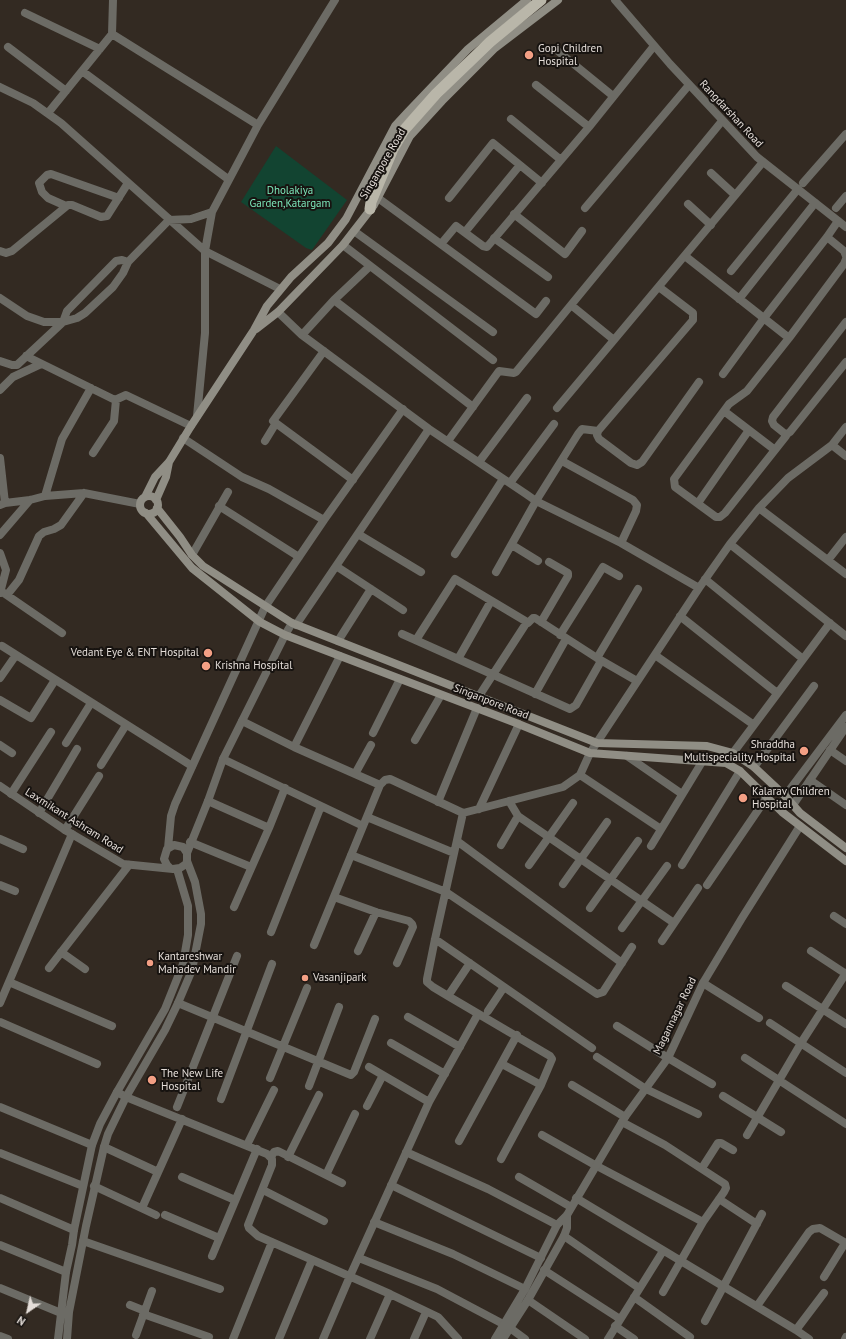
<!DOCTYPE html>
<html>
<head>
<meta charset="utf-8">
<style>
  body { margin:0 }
  #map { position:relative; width:846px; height:1339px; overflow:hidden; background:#332a22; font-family:"PT Sans",sans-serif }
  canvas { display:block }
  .north { position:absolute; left:8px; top:1291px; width:40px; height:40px; -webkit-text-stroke:3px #171310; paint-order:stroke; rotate:214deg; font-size:11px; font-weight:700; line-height:16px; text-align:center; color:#e4ddd8 }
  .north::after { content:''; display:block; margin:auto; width:14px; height:18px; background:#e4ddd8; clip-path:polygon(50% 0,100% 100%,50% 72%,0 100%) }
</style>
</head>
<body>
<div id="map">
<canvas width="846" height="1339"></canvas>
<div class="north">N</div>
</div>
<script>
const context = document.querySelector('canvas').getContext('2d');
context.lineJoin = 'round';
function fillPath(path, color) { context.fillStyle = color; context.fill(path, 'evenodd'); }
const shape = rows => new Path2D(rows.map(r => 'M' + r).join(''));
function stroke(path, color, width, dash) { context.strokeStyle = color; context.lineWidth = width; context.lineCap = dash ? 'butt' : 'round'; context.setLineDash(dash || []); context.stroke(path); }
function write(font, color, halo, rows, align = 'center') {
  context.font = font + ' "PT Sans",sans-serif'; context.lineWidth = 4; context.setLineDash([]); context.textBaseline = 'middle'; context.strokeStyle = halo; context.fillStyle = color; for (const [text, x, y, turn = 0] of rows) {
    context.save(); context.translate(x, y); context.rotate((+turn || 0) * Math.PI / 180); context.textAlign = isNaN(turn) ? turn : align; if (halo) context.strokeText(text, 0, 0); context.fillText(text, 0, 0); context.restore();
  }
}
const green = shape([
  [276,146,347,200,312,250,306,248,241,202]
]);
const minor = shape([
  [113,0,112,34,258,125],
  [25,13,100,49],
  [8,47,66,91],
  [559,52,613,96],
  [82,71,228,179],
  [536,85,589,127],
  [0,87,33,103,61,123,205,251,280,289],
  [48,113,112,34],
  [511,119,561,160],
  [711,173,735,195],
  [803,183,846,134],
  [378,198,536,314,546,301],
  [449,198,493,143,542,183],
  [688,204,711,225],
  [66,206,48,198,42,192,39,183,47,175,51,174,119,198],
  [585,208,689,85],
  [836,208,846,196],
  [514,214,565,254,582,231],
  [354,231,493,332],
  [465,232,520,165],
  [827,237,844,251,846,256],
  [494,238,548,277],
  [441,244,456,226,483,246,487,247,589,127,654,46],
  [343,245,493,360],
  [0,251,6,253,12,251,68,205,72,205,101,217,107,216,128,183],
  [685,256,789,338],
  [731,271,798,189],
  [659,287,693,313,693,320,598,431,597,435,599,439,631,463,637,465,642,462,699,382],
  [0,298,27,316,44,322,63,322,77,318,85,313,113,287,123,273,128,262,169,220,191,219,212,212],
  [739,299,815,203],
  [334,300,473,407],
  [571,305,614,340],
  [278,312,302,335,429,429,526,494,536,501,621,543,699,588,590,753,580,775,563,787,463,813,435,939,427,979,427,982,433,987,448,996,550,1056,552,1059,541,1085,501,1159],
  [846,322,773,417,772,421,774,425,784,433,787,434,790,432,846,362],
  [302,335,334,300,370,266],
  [324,351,273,421,353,480],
  [26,356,115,400,126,395,191,426],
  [0,361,12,365,17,365,63,322,67,311,116,261,122,260,128,262],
  [723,374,764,318,827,237,838,221],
  [0,390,13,377,41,364],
  [557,408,763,162],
  [724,411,775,450],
  [197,416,205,333,205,251,212,212,258,125,335,0],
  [786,436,725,513,720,517,716,517,675,487,674,479,729,404,747,391,789,338,844,264,846,259],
  [183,438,242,477,269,489,324,520],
  [265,441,276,423],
  [448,441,499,371,514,373,516,372,722,121],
  [832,445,846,456],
  [93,453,114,421,116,400],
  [0,458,5,503],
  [562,461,633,500,637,505,636,511,621,543],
  [479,462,527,398],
  [510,483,554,424],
  [45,496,62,439,91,388],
  [698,503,749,430],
  [0,505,5,503,30,500,45,496,84,493,140,504],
  [219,506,299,557],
  [759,508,846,574],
  [358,534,421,572],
  [0,535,30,500],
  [730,544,846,636],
  [512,545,538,561],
  [0,553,6,570,0,593],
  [455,554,503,479],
  [192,555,228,492],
  [828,560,846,537],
  [336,566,403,610],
  [496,572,536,501,578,434,582,429,598,431],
  [705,579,803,659],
  [699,588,730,544,759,508,788,478,832,445,846,427],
  [1,591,62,633],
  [7,595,19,580,39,536,44,532,54,529,61,525,84,493],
  [265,607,324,520,403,409],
  [680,616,777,693],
  [541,622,568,576,568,573,549,562],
  [296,625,429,429],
  [402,634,570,709,576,705,601,661],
  [560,635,603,567,619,576],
  [416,640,455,579,527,622,528,623,533,618,535,618,597,658,637,681],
  [338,641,371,589],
  [2,646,192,766],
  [655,655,754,725],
  [597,658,638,589],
  [458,659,491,601],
  [0,678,16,655],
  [535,694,566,639],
  [479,696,527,622],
  [0,700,31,718,55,680],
  [242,721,294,747,380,785],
  [373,733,400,679],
  [415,740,441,695],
  [66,743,91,703],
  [0,745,12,753],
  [294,747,340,656],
  [830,750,846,761],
  [733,753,830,623],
  [627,756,682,794],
  [223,759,363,826],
  [101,765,126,725],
  [754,767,814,686],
  [355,774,371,745],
  [580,775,661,829],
  [810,780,846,805],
  [11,794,51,732],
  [208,801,269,828],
  [509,801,518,816,674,923],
  [438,802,477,708],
  [479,809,519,724],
  [39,813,77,749],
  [367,817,454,853],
  [65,830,99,776],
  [0,839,23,849],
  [457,841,622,963],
  [190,842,251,867],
  [501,845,518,816],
  [651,846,702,762],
  [351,855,446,892,597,994,603,992,632,947],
  [529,865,573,803],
  [682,865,740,771],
  [563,884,607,822],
  [0,885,15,891],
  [707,885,767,797],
  [334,897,376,912,409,921,412,924,413,927,397,963],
  [234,907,269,828,285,788],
  [590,908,638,841],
  [834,916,846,924],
  [622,928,667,866],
  [271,932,321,806],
  [435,939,592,1048],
  [662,941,698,888],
  [314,945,380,785,385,780,390,779,463,813],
  [358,951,376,912],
  [811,951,846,974],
  [61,952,85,969],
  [49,968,129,865],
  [9,982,112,1026],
  [703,983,759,1018],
  [786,986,846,1024],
  [448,996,470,963],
  [0,1003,72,834],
  [178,1003,351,1075,354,1072,375,1019],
  [488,1011,504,987],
  [408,1017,460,1047],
  [0,1022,97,1064],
  [770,1023,846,1073],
  [617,1026,668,1058,712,1084],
  [391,1043,445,1074],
  [597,1057,646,1089,698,1114],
  [745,1058,846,1124],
  [502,1064,541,1085],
  [369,1067,429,1102],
  [270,1078,307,988],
  [572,1085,625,1117],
  [309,1086,339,1007],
  [117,1092,126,1097,267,1154,272,1159,272,1165,248,1225,249,1228,258,1236,390,1294,438,1317,458,1339],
  [723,1096,781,1132],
  [221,1099,272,964],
  [367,1106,383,1075],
  [0,1107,92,1145],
  [177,1107,237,956],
  [622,1122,665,1145,725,1184,726,1188,724,1192,703,1222,663,1292],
  [542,1135,595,1165,703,1222],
  [747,1135,801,1043,846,973],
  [459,1141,517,1035],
  [247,1145,274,1090],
  [104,1147,158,1172],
  [406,1152,488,1189,557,1225],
  [0,1153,83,1186],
  [271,1157,274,1152,278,1151,342,1183],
  [288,1157,319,1095],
  [702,1168,718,1143,721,1143,733,1150],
  [326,1175,355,1114],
  [182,1177,235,1200],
  [519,1177,571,1207],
  [391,1185,541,1258],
  [94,1186,156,1215],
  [263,1190,324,1221],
  [0,1198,74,1230],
  [576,1198,796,1330,809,1339],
  [719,1199,757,1224],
  [142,1208,182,1119],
  [165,1215,219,1238],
  [374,1222,453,1254,525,1289],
  [564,1236,639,1288],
  [83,1241,220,1289],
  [0,1245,66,1272],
  [212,1256,257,1149],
  [359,1258,437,1289,505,1325],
  [544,1270,620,1319],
  [824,1277,845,1243],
  [0,1288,61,1313],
  [634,1297,690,1337],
  [528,1300,585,1339],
  [130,1305,145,1311],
  [757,1306,809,1232,813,1229,820,1228,846,1243],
  [143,1314,209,1337],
  [705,1321,762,1214],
  [615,1326,634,1339],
  [510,1328,525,1339],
  [796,1330,824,1293],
  [136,1335,152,1291],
  [0,1336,8,1339],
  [233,1339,272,1242],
  [279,1339,312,1260],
  [323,1339,350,1276,429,1102,478,1014],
  [370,1339,390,1294],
  [414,1339,426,1312],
  [608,1339,663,1251],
  [845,1339,846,1337]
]);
const tertiary = shape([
  [615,0,670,64,757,157,846,227],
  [0,786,65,830,123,864,173,869,180,868,186,864,187,861,187,853,183,847,174,845,167,849,164,859,167,865,170,868],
  [785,796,846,715],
  [793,805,846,727],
  [168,848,171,816,175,804,265,607],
  [187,853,208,801,223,759,285,635,292,623],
  [58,1339,66,1272,72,1245,74,1230,92,1145,100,1124,117,1092,165,1009,183,964,188,935,188,906,177,869],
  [67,1339,69,1312,86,1226,104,1147,108,1134,126,1097,165,1030,178,1003,192,970,201,924,201,914,195,882,187,861],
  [495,1339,525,1289,557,1225,567,1215,625,1117,668,1058,703,983,742,918,800,826],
  [503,1339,528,1300,564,1236,567,1228,567,1215]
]);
const secondary = shape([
  [256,329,278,312,343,245,374,205,410,136,442,101,495,48,558,0],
  '140 505a9 9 0 1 1 18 0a9 9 0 1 1-18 0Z',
  [145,497,155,477,169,462,191,426,254,330,267,306,291,277,328,243,346,219,395,126,407,113,468,49,527,0],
  [156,500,166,477,169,462],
  [157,508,180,537,192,555,203,566,292,623,597,743,707,746,733,753,754,767,785,796,800,813,846,848],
  [146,513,192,568,260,622,285,635,516,723,590,753,726,763,740,771,782,812,846,861]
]);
const trunk = shape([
  [370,209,371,202,393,149,404,130,436,94,490,42,541,0]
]);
const markers = [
  [529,55,5,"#f39f84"],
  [208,653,5,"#f39f84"],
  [206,666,5,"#f39f84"],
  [804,751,5,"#f39f84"],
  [743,798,5,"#f39f84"],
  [150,963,4,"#f39f84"],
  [305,978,4,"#f39f84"],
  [152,1080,5,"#f39f84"]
];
const poiNames = [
  ["Gopi Children",538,49],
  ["Hospital",538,62],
  ["Vedant Eye & ENT Hospital",199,653,"right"],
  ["Krishna Hospital",215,666],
  ["Shraddha",795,745,"right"],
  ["Multispeciality Hospital",795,758,"right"],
  ["Kalarav Children",752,792],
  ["Hospital",752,805],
  ["Kantareshwar",158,957],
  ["Mahadev Mandir",158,970],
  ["Vasanjipark",313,978],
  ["The New Life",161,1074],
  ["Hospital",161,1087]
];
const streetNames = [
  ["Rangdarshan Road",731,114,47],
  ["Singanpore Road",383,164,-60],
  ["Singanpore Road",491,702,21],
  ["Laxmikant Ashram Road",74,821,32],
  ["Magannagar Road",675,1016,-64]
];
const parkNames = [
  ["Dholakiya",290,191],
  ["Garden,Katargam",290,204]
];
fillPath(green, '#124431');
stroke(minor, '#6c6b65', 8);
stroke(tertiary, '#6c6b65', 8);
stroke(secondary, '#908e85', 8);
stroke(trunk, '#b9b6a9', 11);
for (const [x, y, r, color] of markers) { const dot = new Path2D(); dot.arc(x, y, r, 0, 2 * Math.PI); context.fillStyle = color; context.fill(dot); stroke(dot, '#171310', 1.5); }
write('11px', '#e4ddd8', '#171310', poiNames, 'left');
write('11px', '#e4ddd8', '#171310', streetNames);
write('11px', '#7de8bb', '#171310', parkNames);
</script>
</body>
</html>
